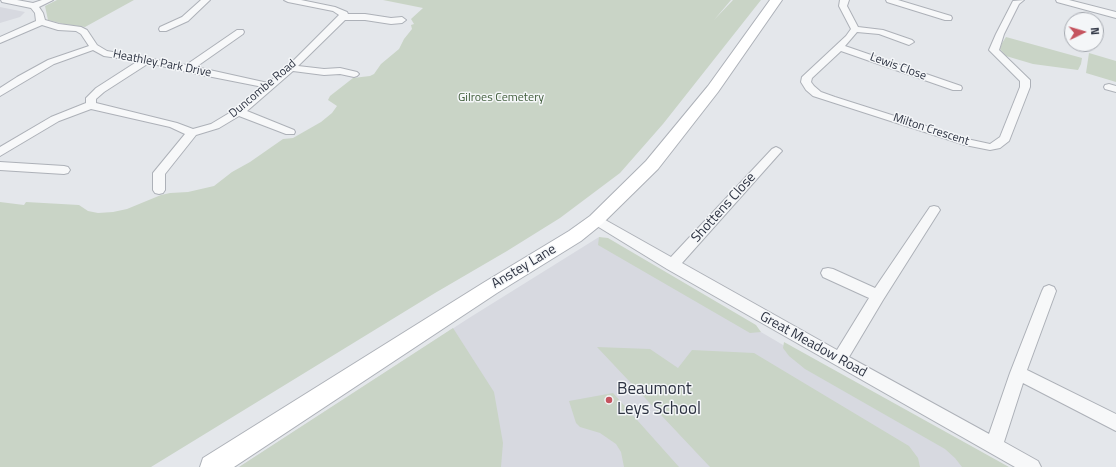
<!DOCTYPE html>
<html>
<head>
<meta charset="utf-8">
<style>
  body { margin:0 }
  #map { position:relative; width:1116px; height:467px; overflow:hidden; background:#e4e7eb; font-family:"Titillium Web",sans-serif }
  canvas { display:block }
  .north { position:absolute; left:1064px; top:12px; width:40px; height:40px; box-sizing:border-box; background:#f4f6f8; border:1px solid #a4a8af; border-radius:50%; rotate:85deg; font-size:11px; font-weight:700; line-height:16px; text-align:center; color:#2d3342 }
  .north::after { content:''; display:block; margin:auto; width:14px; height:18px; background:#c5545f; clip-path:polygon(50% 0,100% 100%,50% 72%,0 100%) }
</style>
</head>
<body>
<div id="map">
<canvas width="1116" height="467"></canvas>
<div class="north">N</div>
</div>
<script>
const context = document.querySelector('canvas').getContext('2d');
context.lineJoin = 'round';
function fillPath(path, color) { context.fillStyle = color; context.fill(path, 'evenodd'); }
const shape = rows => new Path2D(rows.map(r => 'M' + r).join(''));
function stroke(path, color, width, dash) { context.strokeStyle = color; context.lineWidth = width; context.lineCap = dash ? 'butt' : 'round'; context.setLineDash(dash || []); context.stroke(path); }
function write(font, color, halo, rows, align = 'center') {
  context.font = font + ' "Titillium Web",sans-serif'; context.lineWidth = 3; context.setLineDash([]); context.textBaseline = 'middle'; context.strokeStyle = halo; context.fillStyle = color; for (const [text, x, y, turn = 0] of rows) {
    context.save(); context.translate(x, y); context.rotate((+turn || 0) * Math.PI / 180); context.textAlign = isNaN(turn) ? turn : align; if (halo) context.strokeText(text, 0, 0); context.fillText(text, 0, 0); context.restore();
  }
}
const built = shape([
  [0,7,25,12,20,17,0,23],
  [599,237,991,467,239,467,469,318]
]);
const green = shape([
  [57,0,134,0,85,27,64,24,48,20,45,6],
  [383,0,731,0,714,20,733,0,761,0,663,124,620,173,560,218,507,251,435,293,151,467,0,467,0,202,24,205,26,202,79,205,88,211,98,213,113,212,127,209,161,195,170,193,188,192,214,186,232,172,250,162,283,139,293,138,321,122,332,113,337,106,328,100,330,96,353,78,370,76,374,74,381,64,399,49,404,39,412,29,411,25,414,24,411,19,423,8],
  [1006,37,1082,58,1081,64,1078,70,1033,64,1006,56,1000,49,1002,43],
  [1089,53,1116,61,1116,82,1086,73],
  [599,237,608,238,756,325,761,332,750,333,598,245],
  [453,328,494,392,503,443,501,467,239,467],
  [784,342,1009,467,962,467,955,458,945,449,805,369,789,356,783,348],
  [597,347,650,349,678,368,692,350,754,353,909,446,918,458,920,467,710,467],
  [613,393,679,467,624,467,621,452,616,444,600,433,580,427,576,423,569,401]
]);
const minor = shape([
  [1,0,17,0,33,3,42,0,53,0,39,7,43,13,45,20,59,24,81,27,87,30,97,45,107,51,186,65,237,30,243,30,244,32,243,34,196,67,268,83,288,66,339,15,333,11,288,2,284,0,301,0,335,7,347,12,348,14,365,14,391,18,402,17,406,20,402,23,391,24,365,20,345,20,298,66,324,69,340,68,357,72,359,74,357,76,354,77,340,74,324,75,293,71,247,111,294,130,295,132,294,134,286,134,239,116,219,128,196,135,165,174,165,190,163,193,159,194,155,193,153,190,153,173,185,134,170,127,91,109,59,121,0,156,0,147,51,117,86,103,86,98,96,88,138,61,104,56,93,50,54,64,0,96,0,88,17,77,48,60,89,46,81,34,76,31,58,30,42,25,0,43,0,37,36,21,35,13,31,8,2,2,1,0],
  [149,63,187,72,263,87,241,106,211,124,193,129,177,123,96,103,96,99,104,92,149,63],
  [201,0,210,0,188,21,166,31,160,31,159,29,160,27,182,17,201,0],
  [840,0,849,0,847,6,858,27,883,30,912,40,914,42,909,45,879,34,857,32,845,46,961,86,962,88,961,90,953,90,841,51,812,78,811,82,814,86,821,92,835,97,967,139,990,144,1000,137,1020,87,1020,81,989,50,996,34,1013,1,1024,0,1019,4,1004,34,999,50,1030,80,1030,87,1009,141,1000,148,990,150,965,145,813,96,806,90,801,82,802,77,846,36,851,29,839,6,840,0],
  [886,0,898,0,951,16,952,18,951,20,945,20,887,2,886,0],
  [1056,0,1069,0,1116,12,1116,18,1057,2,1056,0],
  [1109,84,1116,86,1116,92,1105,89,1104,87,1105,85,1109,84],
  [776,147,780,149,782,151,780,153,682,263,837,350,869,298,823,277,821,273,823,269,828,268,833,269,875,288,930,207,934,206,938,207,940,210,883,300,849,357,989,434,1010,373,1042,291,1044,287,1049,285,1054,287,1056,291,1027,370,1116,414,1116,431,1023,383,1004,442,1038,461,1041,467,1015,467,667,269,592,223,590,220,592,217,596,216,600,217,671,257,772,149,776,147],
  [0,162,64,166,68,167,70,170,68,173,64,174,0,170,0,162]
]);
const secondary = shape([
  [770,0,782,0,718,92,658,169,602,224,581,241,497,293,234,467,200,467,203,458,483,283,569,231,590,216,646,161,708,86,770,0]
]);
const markers = [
  [609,400,4,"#c5545f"]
];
const farStreetnames = [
  ["Heathley Park Drive",162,64,11],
  ["Lewis Close",898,67,20],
  ["Duncombe Road",263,89,-40],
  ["Milton Crescent",931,130,18]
];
const farParknames = [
  ["Gilroes Cemetery",501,98]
];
const streetNames = [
  ["Shottens Close",724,208,-48],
  ["Anstey Lane",524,267,-31],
  ["Great Meadow Road",813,345,29]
];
const nearPoinames = [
  ["Beaumont",617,390],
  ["Leys School",617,410]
];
fillPath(built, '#d7d9e0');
fillPath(green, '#c9d4c6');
stroke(minor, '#adb1b8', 2);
stroke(secondary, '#adb1b8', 2);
fillPath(minor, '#f7f8f9');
fillPath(secondary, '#fff');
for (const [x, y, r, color] of markers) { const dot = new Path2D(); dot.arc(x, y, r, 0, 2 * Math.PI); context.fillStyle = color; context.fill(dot); stroke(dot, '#f4f6f8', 1.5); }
write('12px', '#2d3342', '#f4f6f8', farStreetnames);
write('12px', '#405d3b', '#f4f6f8', farParknames);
write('14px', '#2d3342', '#f4f6f8', streetNames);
write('17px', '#2d3342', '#f4f6f8', nearPoinames, 'left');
</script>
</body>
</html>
